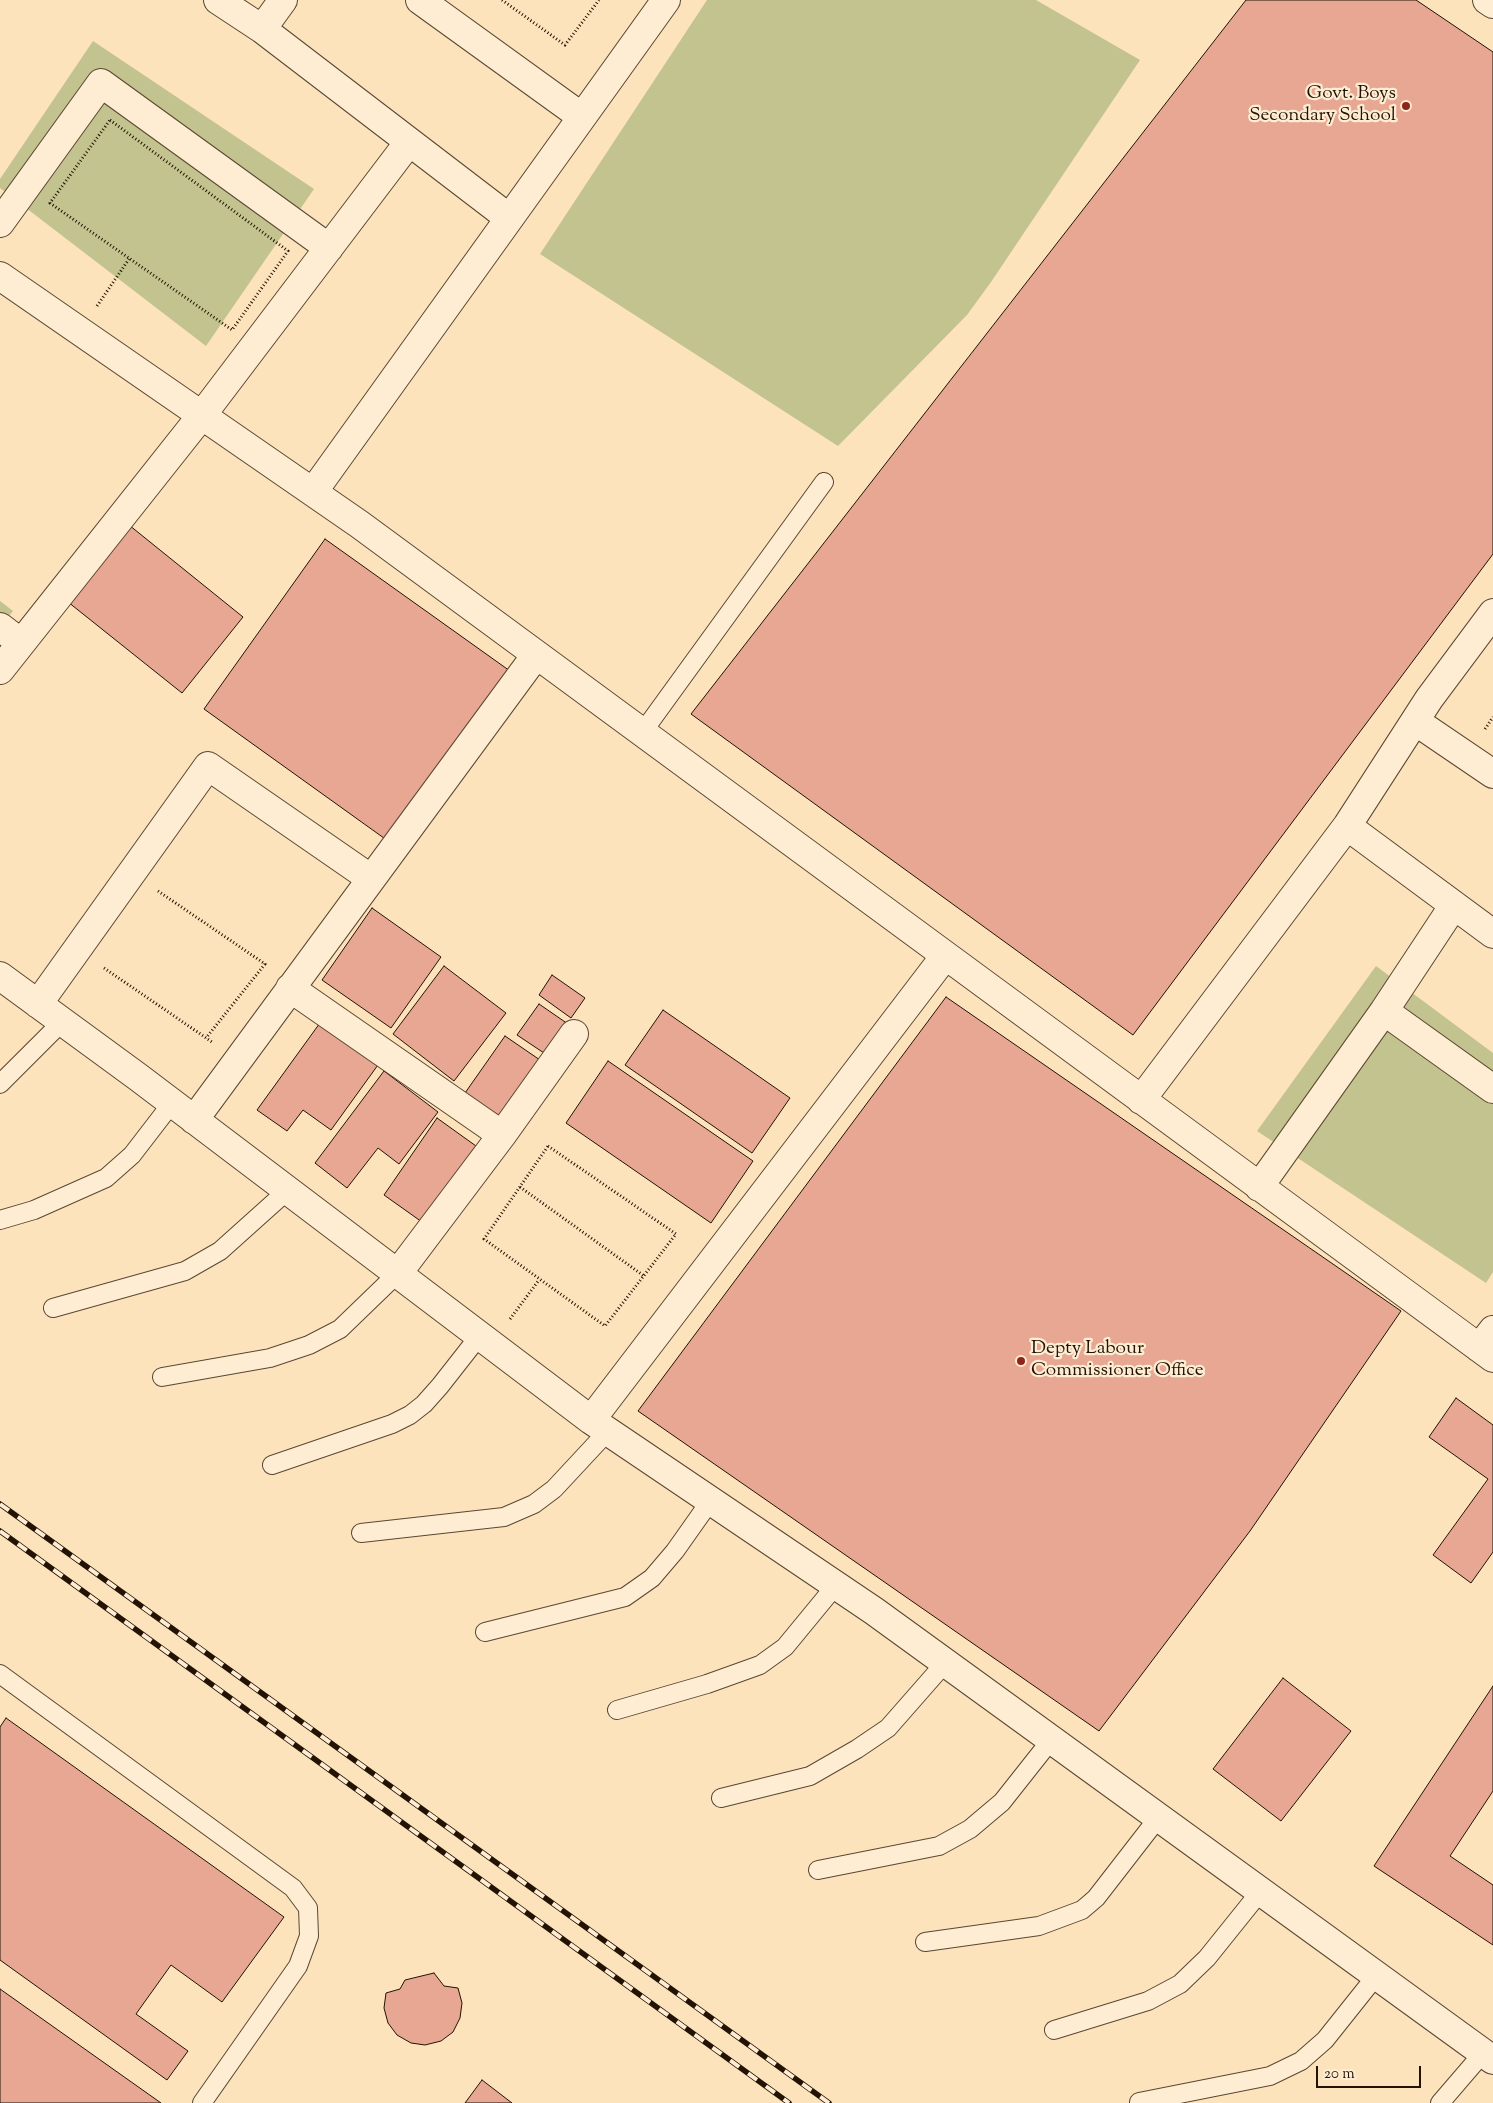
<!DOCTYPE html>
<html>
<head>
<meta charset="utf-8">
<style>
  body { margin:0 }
  #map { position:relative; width:1493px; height:2103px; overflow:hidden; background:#fde3bb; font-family:"Sorts Mill Goudy",serif }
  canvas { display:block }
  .scale { position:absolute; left:1316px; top:2066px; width:105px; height:22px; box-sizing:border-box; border:2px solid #231305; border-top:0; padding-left:6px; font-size:15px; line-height:18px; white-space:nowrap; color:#231305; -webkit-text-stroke:4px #feedd3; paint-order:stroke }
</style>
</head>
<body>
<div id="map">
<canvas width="1493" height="2103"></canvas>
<div class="scale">20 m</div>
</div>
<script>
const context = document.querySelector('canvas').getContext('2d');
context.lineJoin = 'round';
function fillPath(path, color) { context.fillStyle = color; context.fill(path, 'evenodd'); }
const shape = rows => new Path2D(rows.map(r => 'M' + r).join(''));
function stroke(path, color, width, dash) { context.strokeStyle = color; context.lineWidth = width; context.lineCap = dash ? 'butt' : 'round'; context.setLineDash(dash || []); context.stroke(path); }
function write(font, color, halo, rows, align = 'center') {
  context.font = font + ' "Sorts Mill Goudy",serif'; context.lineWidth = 4.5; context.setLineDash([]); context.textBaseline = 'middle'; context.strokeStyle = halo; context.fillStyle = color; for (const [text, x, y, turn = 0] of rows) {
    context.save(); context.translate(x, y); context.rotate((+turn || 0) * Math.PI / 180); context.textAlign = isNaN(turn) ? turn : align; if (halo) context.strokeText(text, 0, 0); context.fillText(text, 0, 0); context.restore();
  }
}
const green = shape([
  [707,0,1036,0,1140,60,991,282,967,315,838,446,540,254],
  [93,41,314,189,206,346,0,188,0,179],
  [0,601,13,611,0,627],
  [1376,966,1493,1053,1493,1272,1486,1283,1257,1131]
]);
const building = shape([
  [1246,0,1416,0,1493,52,1493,554,1133,1035,691,714,1246,0],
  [129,525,243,617,182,693,68,602,129,525],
  [325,539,510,671,388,841,204,709,325,539],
  [372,908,441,957,391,1028,322,980,372,908],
  [444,966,506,1013,454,1081,393,1034,444,966],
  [552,975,585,998,571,1018,539,995,552,975],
  [946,997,1401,1311,1250,1531,1099,1731,638,1411,946,997],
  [539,1004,568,1024,547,1055,517,1035,539,1004],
  [663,1010,790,1098,752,1153,625,1065,663,1010],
  [325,1016,383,1058,331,1130,303,1110,287,1131,257,1110,325,1016],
  [505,1036,540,1060,499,1117,465,1093,505,1036],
  [608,1061,753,1161,711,1223,566,1123,608,1061],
  [384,1071,438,1112,399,1164,378,1148,347,1188,315,1163,384,1071],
  [437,1118,476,1146,422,1222,384,1195,437,1118],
  [1456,1398,1493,1425,1493,1552,1471,1583,1433,1555,1488,1479,1429,1437,1456,1398],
  [1283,1678,1351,1731,1281,1821,1213,1769,1283,1678],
  [1493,1686,1493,1791,1450,1856,1493,1885,1493,1945,1374,1866,1493,1686],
  [6,1718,284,1917,222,2002,171,1965,136,2014,188,2051,167,2080,0,1960,0,1727,6,1718],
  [434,1973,444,1986,458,1988,462,2003,460,2018,453,2032,441,2041,425,2045,411,2043,397,2035,388,2023,384,2008,386,1993,400,1989,405,1980,434,1973],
  [0,1989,161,2103,0,2103,0,1989],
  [482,2080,512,2103,465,2103,482,2080]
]);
const path = shape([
  [502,0,565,45,599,0],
  [110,120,288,251,232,330,50,203,110,120],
  [97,306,129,259],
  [1485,729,1493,717],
  [158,891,265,964,206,1038],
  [104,968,212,1042],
  [548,1146,676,1234,605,1326,484,1239,548,1146],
  [520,1187,644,1276],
  [510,1319,539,1280]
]);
const service = shape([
  [642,733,824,482],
  [0,1084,62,1022],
  [0,1220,34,1210,106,1178,132,1155,172,1103],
  [53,1308,185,1271,220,1251,288,1190],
  [162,1377,270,1358,309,1345,340,1329,398,1273],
  [272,1465,392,1424,410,1415,424,1404,440,1386,480,1335],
  [361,1533,504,1517,534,1504,554,1489,608,1431],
  [485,1632,625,1597,652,1578,675,1551,711,1500],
  [0,1674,293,1888,308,1908,309,1936,298,1966,202,2103],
  [617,1710,707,1684,760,1665,785,1647,836,1585],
  [721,1798,810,1776,857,1749,888,1728,945,1663],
  [818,1870,939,1846,970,1829,1002,1802,1051,1740],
  [925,1942,1039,1926,1082,1910,1096,1898,1158,1818],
  [1054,2030,1148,2001,1180,1984,1207,1958,1260,1892],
  [1139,2102,1270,2076,1301,2061,1325,2040,1376,1976],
  [1440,2103,1483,2053]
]);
const minor = shape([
  [218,0,262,29,509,218],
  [420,0,582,117],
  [262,29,283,0],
  [0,223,101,83,329,248],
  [0,276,359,524,1493,1358],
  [313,492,666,0],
  [0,627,21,643],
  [0,670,202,415,409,142],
  [1415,721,1493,774],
  [1347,826,1493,934],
  [0,976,138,1077,591,1420,874,1611,1493,2060],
  [290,988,502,1135],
  [38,1004,208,766,370,878],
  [1384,1011,1493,1089],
  [1141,1100,1347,826,1429,699,1493,613],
  [194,1120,536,655],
  [1259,1187,1384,1011,1454,905],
  [398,1273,502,1135,574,1034],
  [1479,1348,1493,1330],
  [591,1420,945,956]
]);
const tertiary = shape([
  [1487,0,1493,4]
]);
const rail = shape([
  [0,1504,829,2103],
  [0,1531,789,2103]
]);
const markers = [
  [1406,106,5,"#8f2418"],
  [1021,1361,5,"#8f2418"]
];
const poiNames = [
  ["Govt. Boys",1396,95],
  ["Secondary School",1396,117],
  ["Depty Labour",1031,1350,"left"],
  ["Commissioner Office",1031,1372,"left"]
];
fillPath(green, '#c2c38e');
fillPath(building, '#e7a793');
stroke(building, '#231305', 1);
stroke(service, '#5a4732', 20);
stroke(minor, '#5a4732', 30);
stroke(tertiary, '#5a4732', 30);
stroke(path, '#231305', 3, [1, 2.5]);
stroke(service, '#feedd3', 18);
stroke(minor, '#feedd3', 28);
stroke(tertiary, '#feedd3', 28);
stroke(rail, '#231305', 5.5);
stroke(rail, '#feedd3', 4, [11]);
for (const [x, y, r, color] of markers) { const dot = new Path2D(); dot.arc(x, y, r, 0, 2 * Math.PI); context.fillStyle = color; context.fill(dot); stroke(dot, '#feedd3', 2); }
write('19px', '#231305', '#feedd3', poiNames, 'right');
</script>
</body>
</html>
